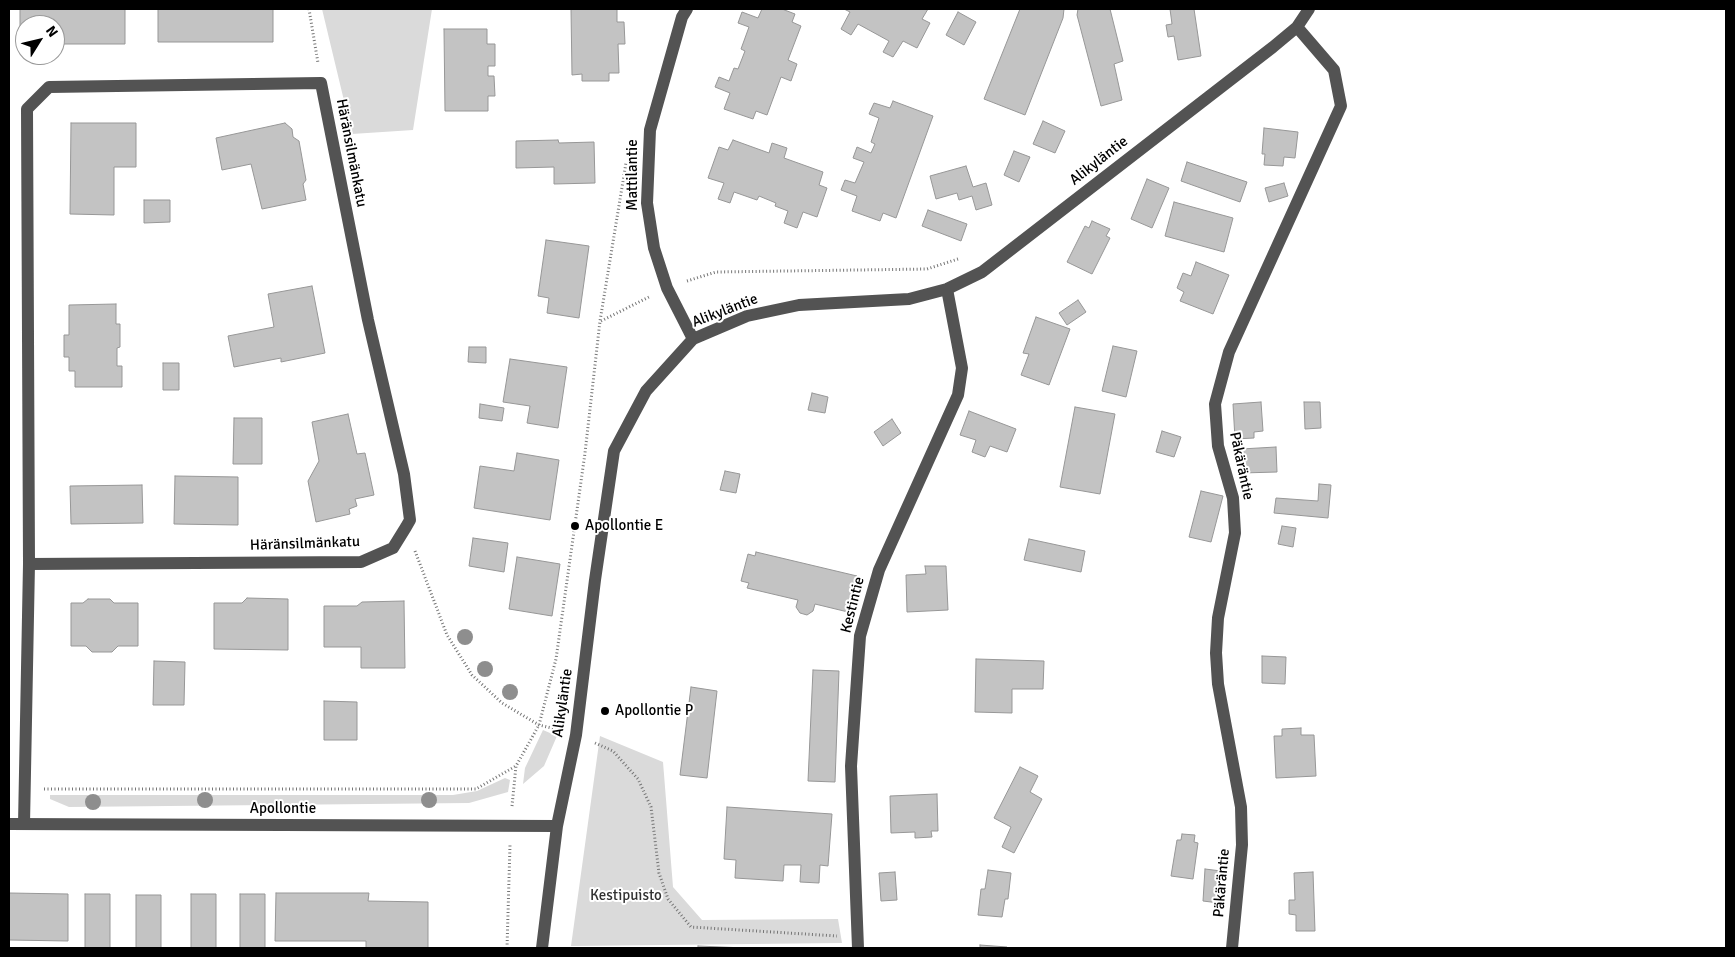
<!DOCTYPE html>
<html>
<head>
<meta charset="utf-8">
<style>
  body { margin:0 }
  #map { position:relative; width:1735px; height:957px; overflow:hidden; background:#fff; font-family:Signika,sans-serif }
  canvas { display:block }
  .frame { position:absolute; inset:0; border:10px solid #000; pointer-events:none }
  .north { position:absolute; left:15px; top:15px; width:50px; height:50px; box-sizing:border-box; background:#fff; border:1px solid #999; border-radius:50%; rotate:54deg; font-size:14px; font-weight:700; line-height:20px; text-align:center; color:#000 }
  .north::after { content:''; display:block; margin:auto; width:18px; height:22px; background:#000; clip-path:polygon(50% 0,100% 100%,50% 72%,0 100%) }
</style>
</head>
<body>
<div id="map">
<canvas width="1735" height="957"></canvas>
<div class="frame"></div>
<div class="north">N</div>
</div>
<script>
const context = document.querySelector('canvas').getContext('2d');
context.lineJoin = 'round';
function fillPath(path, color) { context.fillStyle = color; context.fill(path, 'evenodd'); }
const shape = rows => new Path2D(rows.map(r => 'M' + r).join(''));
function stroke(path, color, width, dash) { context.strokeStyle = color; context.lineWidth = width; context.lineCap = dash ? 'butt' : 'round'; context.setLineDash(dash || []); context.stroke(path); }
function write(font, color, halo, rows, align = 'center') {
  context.font = font + ' Signika,sans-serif'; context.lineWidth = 4; context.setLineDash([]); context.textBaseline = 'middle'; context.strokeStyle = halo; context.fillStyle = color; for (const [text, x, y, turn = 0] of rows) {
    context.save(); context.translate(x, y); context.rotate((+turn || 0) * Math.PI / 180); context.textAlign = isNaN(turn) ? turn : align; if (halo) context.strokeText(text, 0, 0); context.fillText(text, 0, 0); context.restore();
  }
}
const green = shape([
  [322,9,432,9,413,130,352,134],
  [543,730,557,736,544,766,523,784,525,768],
  [600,736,663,762,673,887,702,920,838,919,842,943,571,946],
  [505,778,510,780,508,792,469,803,69,807,50,799,50,795,453,795,477,791]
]);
const building = shape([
  [20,9,125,9,125,44,55,44,55,25,25,25,25,44,20,44,20,9],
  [158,9,273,9,273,42,158,42,158,9],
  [571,9,617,9,617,22,624,22,625,44,618,44,619,73,609,73,609,81,582,81,582,74,572,75,571,9],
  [762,9,782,9,795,14,792,22,801,26,788,60,797,64,791,81,781,77,767,115,756,111,753,119,724,109,730,93,715,87,719,77,729,81,734,68,738,69,745,51,741,49,749,27,738,23,742,12,758,18,762,9],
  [844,9,928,9,922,19,930,23,917,48,903,41,893,57,883,52,889,41,858,24,851,35,841,29,850,12,844,9],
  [1020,9,1064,9,1063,18,1025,115,984,99,1020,9],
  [1078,9,1110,9,1123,61,1114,64,1122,100,1101,106,1077,15,1078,9],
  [1170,9,1194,9,1201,56,1178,60,1174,36,1168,37,1166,25,1172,24,1170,9],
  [958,12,976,22,964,45,946,35,958,12],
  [444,29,487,29,487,44,495,44,495,66,488,66,488,76,494,76,495,96,488,96,488,111,445,111,444,29],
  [893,101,933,116,896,218,883,213,880,221,852,211,857,196,841,190,845,180,855,183,864,162,853,158,857,147,871,153,875,144,871,142,879,118,869,114,874,103,890,108,893,101],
  [1043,121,1065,131,1055,153,1033,144,1043,121],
  [71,123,136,123,136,167,114,167,114,215,70,214,71,123],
  [285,123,292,129,293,137,299,141,306,180,303,184,306,200,262,209,251,164,222,170,216,138,285,123],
  [1264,128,1298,132,1295,158,1284,157,1283,166,1264,165,1265,154,1262,154,1264,128],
  [558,140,559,143,594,142,595,183,554,184,554,167,516,168,516,141,558,140],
  [733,140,769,153,772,143,787,148,784,158,823,172,819,185,827,188,817,217,803,212,797,228,784,223,788,211,775,206,776,203,759,196,757,200,734,192,730,203,718,199,724,183,708,178,719,147,728,150,733,140],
  [1014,151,1030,157,1019,182,1004,175,1014,151],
  [1187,162,1247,182,1240,202,1181,181,1187,162],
  [966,166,973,187,986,183,992,205,976,210,972,196,959,200,957,193,936,199,930,176,966,166],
  [1147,179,1169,188,1152,228,1131,219,1147,179],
  [1284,183,1288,196,1269,202,1265,188,1284,183],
  [144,200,170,200,170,222,144,223,144,200],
  [1174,202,1233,218,1224,252,1165,236,1174,202],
  [928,210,967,224,961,241,922,226,928,210],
  [1092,221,1110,229,1106,236,1110,238,1092,274,1067,262,1085,226,1089,228,1092,221],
  [546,240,589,246,579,318,547,313,549,298,538,296,546,240],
  [1196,262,1229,275,1213,314,1180,301,1184,292,1177,288,1183,273,1191,276,1196,262],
  [312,286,325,353,281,362,281,358,234,367,228,336,274,327,268,294,312,286],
  [1078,300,1086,312,1067,325,1059,313,1078,300],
  [116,304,116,324,120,324,120,347,117,348,117,366,122,366,122,387,75,387,75,371,69,371,69,357,64,357,64,335,69,335,69,305,116,304],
  [1036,317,1070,329,1049,385,1021,375,1029,354,1023,353,1036,317],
  [1113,346,1137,351,1126,397,1102,391,1113,346],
  [469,347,486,347,486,363,468,362,469,347],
  [510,359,567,367,558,428,527,423,530,406,503,402,510,359],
  [163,363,179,363,179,390,163,390,163,363],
  [812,393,828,397,825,413,808,410,812,393],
  [1261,402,1263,431,1254,432,1254,438,1235,439,1233,404,1261,402],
  [1304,402,1320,402,1321,428,1305,429,1304,402],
  [480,404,504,408,502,421,479,418,480,404],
  [1075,407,1115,414,1100,494,1060,487,1075,407],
  [969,411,1016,429,1007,452,990,446,985,457,972,452,976,440,960,435,969,411],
  [348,414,357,454,365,453,374,495,355,499,357,506,349,509,350,514,316,522,308,481,319,461,312,422,348,414],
  [234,418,262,418,262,464,233,464,234,418],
  [892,419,901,433,883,446,874,432,892,419],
  [1162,431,1181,437,1174,457,1156,452,1162,431],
  [1276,447,1277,472,1242,473,1241,449,1276,447],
  [517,453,559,460,550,520,474,508,480,466,514,471,517,453],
  [725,471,740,474,736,493,720,490,725,471],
  [175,476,238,477,238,525,174,524,175,476],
  [1319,484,1331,485,1328,518,1274,513,1276,498,1318,501,1319,484],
  [142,485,143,523,71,524,70,486,142,485],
  [1201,491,1223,496,1211,542,1189,537,1201,491],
  [1282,526,1296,528,1293,547,1278,544,1282,526],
  [473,538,508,543,504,572,469,566,473,538],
  [1029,539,1085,551,1081,572,1024,560,1029,539],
  [756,552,857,576,848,612,815,604,813,611,807,615,800,613,796,607,798,600,747,588,749,583,741,581,748,554,755,556,756,552],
  [517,557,560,564,552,616,509,609,517,557],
  [925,566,946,566,948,610,907,612,906,575,926,574,925,566],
  [247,598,288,599,288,650,214,649,214,603,242,603,247,598],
  [88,599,110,599,114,603,138,603,138,646,118,646,112,652,92,652,86,646,71,646,71,603,83,603,88,599],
  [404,601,405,668,361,668,361,647,324,647,324,606,357,606,362,602,404,601],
  [1262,656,1286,657,1285,684,1262,683,1262,656],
  [976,659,1044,661,1043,689,1012,689,1012,713,975,712,976,659],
  [154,661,185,662,184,705,153,705,154,661],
  [813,670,839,671,835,782,808,781,813,670],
  [691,687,717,691,707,778,680,775,691,687],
  [324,701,357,702,357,740,324,740,324,701],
  [1301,728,1301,735,1314,735,1316,776,1276,778,1274,736,1282,736,1282,729,1301,728],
  [1020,767,1038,776,1030,792,1042,799,1014,853,1002,847,1011,827,994,818,1020,767],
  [937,794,938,831,931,831,932,837,915,838,915,832,891,833,890,796,937,794],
  [727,807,832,814,828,866,820,865,819,883,800,882,801,865,784,865,783,881,735,878,736,860,724,859,727,807],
  [1182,834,1195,835,1194,842,1198,843,1193,879,1171,876,1177,840,1181,840,1182,834],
  [1205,869,1221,871,1219,903,1203,901,1205,869],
  [988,870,1011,873,1008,899,1005,899,1002,917,978,915,981,889,985,889,988,870],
  [895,872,897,900,881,901,879,873,895,872],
  [1313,872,1315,931,1296,931,1296,915,1289,914,1289,900,1295,900,1294,873,1313,872],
  [9,893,68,894,68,941,9,940,9,893],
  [276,893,369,893,368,901,428,902,428,948,366,948,366,941,275,941,276,893],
  [85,894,110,894,110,948,85,948,85,894],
  [191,894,216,894,216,948,191,948,191,894],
  [240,894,265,894,265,948,240,948,240,894],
  [136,895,161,895,161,948,136,948,136,895],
  [980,945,1007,947,1007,948,980,948,980,945],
  [698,946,745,948,698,948,698,946]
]);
const path = shape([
  [309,9,318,63],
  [687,281,716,272,927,269,958,259],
  [601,321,649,297],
  [415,551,447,635,472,675,502,703,539,725,556,729],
  [595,743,613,751,638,779,651,807,659,873,668,899,691,927,837,936],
  [44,789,476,789,516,766],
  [512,806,516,766,539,725,556,659,585,453,600,321,626,163],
  [507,948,510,845]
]);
const minor = shape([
  [687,9,682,17,650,130,647,203,654,248,667,288,693,339],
  [9,824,557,826],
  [24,824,29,564,27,109,49,87,321,83,368,320,404,474,410,520,406,527,393,548,361,562,29,564],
  [542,948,557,826,576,735,595,580,614,451,646,391,693,339,747,316,799,305,909,299,947,289,982,272,1273,47,1297,27,1309,9],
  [858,948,851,766,860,636,879,570,958,395,962,368,947,289],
  [1232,948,1242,845,1241,807,1218,684,1216,653,1218,618,1235,533,1233,498,1218,446,1215,404,1229,352,1341,106,1334,70,1297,27]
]);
const trees = [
  [465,637],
  [485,669],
  [510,692],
  [205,800],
  [429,800],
  [93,802]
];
const markers = [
  [575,526,5,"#000"],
  [605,711,5,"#000"]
];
const streetNames = [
  ["Häränsilmänkatu",351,153,79],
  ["Alikyläntie",1099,161,-38],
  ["Mattilantie",633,175,-90],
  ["Alikyläntie",725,311,-21],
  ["Päkäräntie",1241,466,78],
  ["Häränsilmänkatu",305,544,-2],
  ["Kestintie",853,605,-76],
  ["Alikyläntie",563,703,-82],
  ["Apollontie",283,809],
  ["Päkäräntie",1222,883,-85]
];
const poiNames = [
  ["Apollontie E",585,526],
  ["Apollontie P",615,711]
];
const parkNames = [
  ["Kestipuisto",626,896]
];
fillPath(green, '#dadada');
fillPath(building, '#c3c3c3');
stroke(building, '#979797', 1);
stroke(path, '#757575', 3, [1, 2.5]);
stroke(minor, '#535353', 12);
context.fillStyle = '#8e8e8e';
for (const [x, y] of trees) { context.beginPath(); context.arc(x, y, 8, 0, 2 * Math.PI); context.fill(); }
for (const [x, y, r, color] of markers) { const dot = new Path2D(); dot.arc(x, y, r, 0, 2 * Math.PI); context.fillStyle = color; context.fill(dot); stroke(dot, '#fff', 2); }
write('15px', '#000', '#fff', streetNames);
write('15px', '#000', '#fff', poiNames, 'left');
write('15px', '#313131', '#fff', parkNames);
</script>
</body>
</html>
